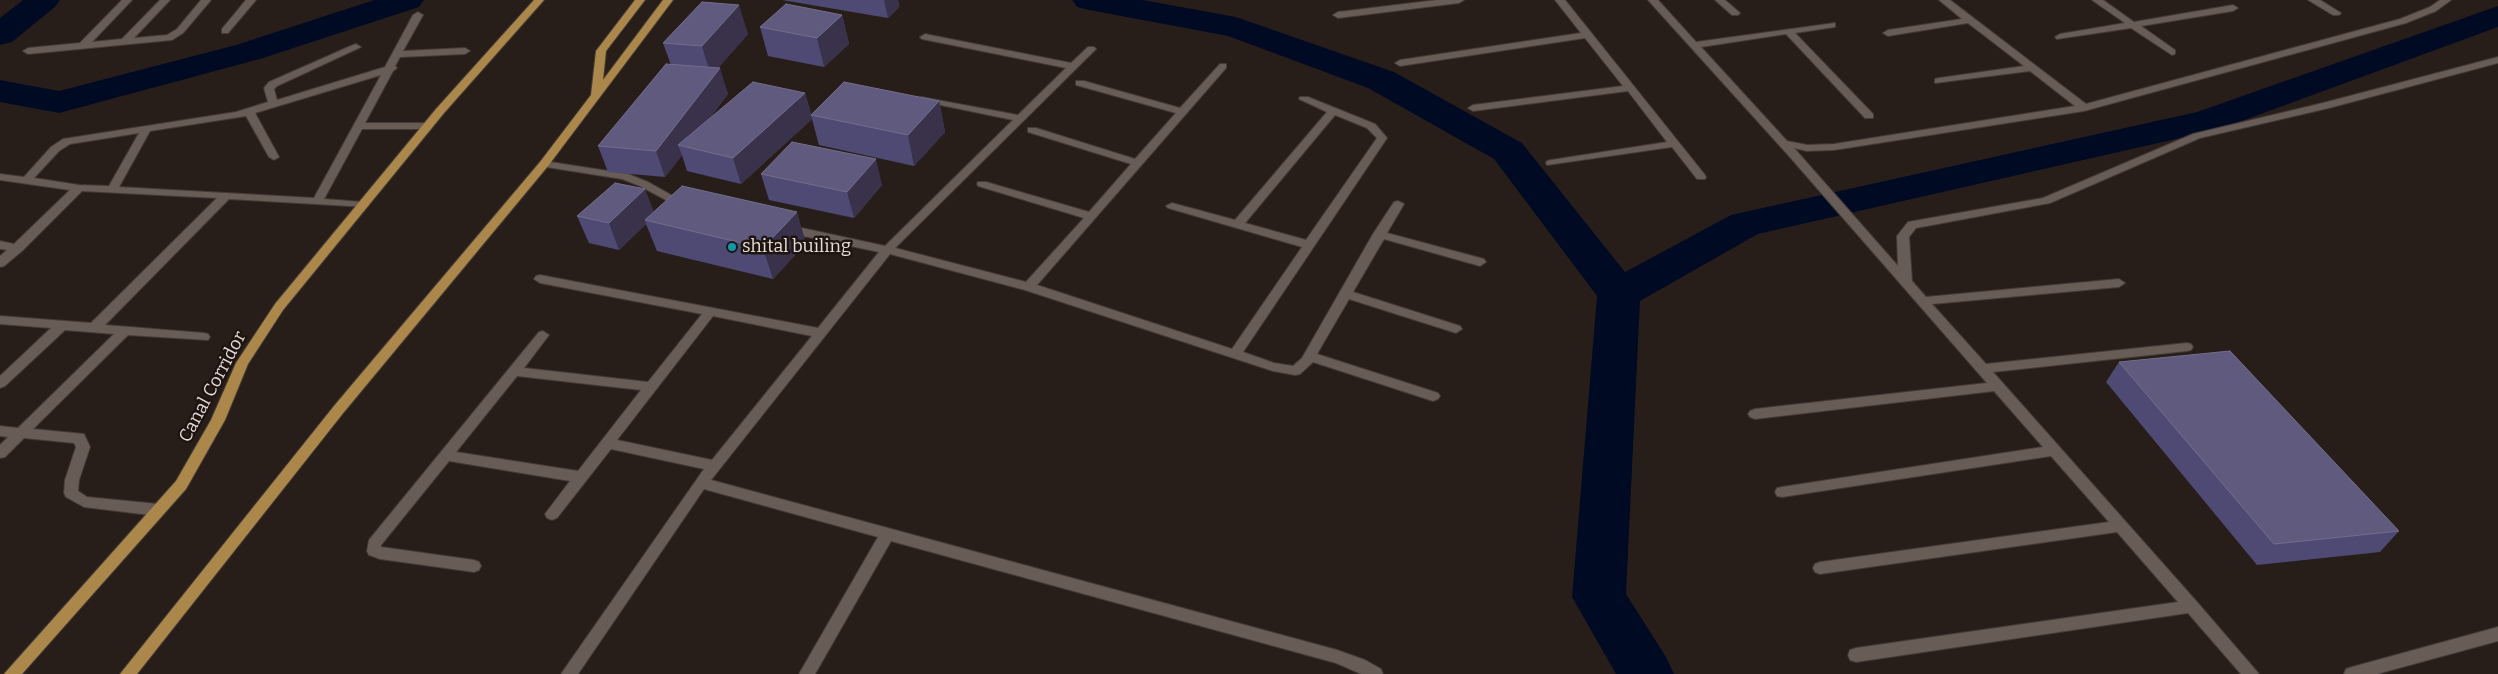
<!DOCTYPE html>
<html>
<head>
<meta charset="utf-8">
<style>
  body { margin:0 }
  canvas { display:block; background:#281e19 }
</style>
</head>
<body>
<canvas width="2498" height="674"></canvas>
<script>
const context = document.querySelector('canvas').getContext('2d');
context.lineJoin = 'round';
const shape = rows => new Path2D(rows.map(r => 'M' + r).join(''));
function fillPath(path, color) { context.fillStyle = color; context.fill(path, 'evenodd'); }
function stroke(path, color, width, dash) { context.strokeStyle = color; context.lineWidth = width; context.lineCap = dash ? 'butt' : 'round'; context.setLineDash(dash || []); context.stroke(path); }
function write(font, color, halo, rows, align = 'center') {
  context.font = font + ' Bitter,serif'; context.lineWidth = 5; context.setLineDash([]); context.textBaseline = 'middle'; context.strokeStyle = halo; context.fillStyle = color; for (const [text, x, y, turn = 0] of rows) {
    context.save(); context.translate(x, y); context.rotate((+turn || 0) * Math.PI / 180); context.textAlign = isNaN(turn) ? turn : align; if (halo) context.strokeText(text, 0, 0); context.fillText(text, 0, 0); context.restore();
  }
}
const river = shape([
  [23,0,60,0,55,7,12,42,0,45,0,18,23,0],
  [374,0,424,0,419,7,260,59,59,113,0,102,0,80,59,91,236,45,374,0],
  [1072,0,1143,0,1236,17,1394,72,1522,143,1625,272,1731,215,2197,112,2498,6,2498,27,2220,129,1758,234,1640,301,1626,594,1666,657,1674,674,1616,674,1572,597,1597,296,1494,159,1368,88,1228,36,1089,10,1077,7,1072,0]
]);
const minor = shape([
  [122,0,132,0,92,42,122,39,160,0,170,0,134,38,167,35,177,29,201,0,211,0,183,33,172,40,28,54,23,51,28,48,80,43,122,0],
  [246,0,256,0,228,33,222,33,222,29,246,0],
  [1437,0,1464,0,1459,3,1338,18,1333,15,1338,12,1437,0],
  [1555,0,1565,0,1705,175,1706,177,1705,179,1697,179,1672,147,1547,165,1546,163,1547,161,1551,160,1667,142,1628,91,1473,111,1468,108,1473,105,1623,86,1585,38,1400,66,1395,63,1400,60,1581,33,1555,0],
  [1648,0,1658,0,1696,42,1835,23,1835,27,1795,33,1873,114,1873,118,1865,118,1786,34,1701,47,1787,141,1807,145,1834,144,2075,106,2030,71,1935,83,1935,79,1939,78,2024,66,1968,23,1888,36,1883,33,1888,30,1962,19,1939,0,1950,0,2086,104,2400,19,2430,7,2440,0,2451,0,2436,11,2406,23,2084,111,1834,150,1807,151,1794,148,1898,266,1897,236,1908,222,2043,198,2193,134,2323,103,2498,57,2498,63,2329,108,2200,138,2050,203,1916,228,1909,237,1912,281,1926,297,2119,279,2125,283,2119,287,1932,304,1986,364,2187,343,2191,344,2193,347,2191,350,2187,351,1993,372,2197,602,2259,674,2241,674,2188,613,1856,662,1850,660,1848,655,1850,650,1856,648,2178,602,2117,532,1820,574,1815,572,1813,568,1815,564,1820,562,2109,522,2051,456,1782,497,1777,496,1775,492,1777,488,1782,487,2043,447,1994,391,1755,419,1750,417,1748,414,1750,411,1755,409,1987,383,1789,156,1648,0],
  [1715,0,1725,0,1740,13,1738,15,1732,15,1715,0],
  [2092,0,2103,0,2134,22,2233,5,2238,8,2233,11,2141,26,2175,50,2175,54,2172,55,2131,28,2057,39,2055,37,2060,34,2125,23,2092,0],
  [2308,0,2320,0,2341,13,2339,15,2333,15,2308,0],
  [418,12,423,15,403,51,465,48,470,51,465,54,400,57,395,66,397,68,393,71,365,123,427,123,432,126,427,129,362,129,324,199,363,202,369,205,367,207,229,199,105,325,204,333,208,334,210,337,208,340,128,335,33,429,84,434,90,447,79,480,78,491,87,497,158,504,163,506,165,510,163,514,158,516,84,507,66,497,64,493,65,480,76,447,74,443,24,438,5,457,0,458,0,445,8,437,0,436,0,426,18,428,114,334,65,330,5,386,0,388,0,376,51,328,0,324,0,316,91,323,217,198,82,191,22,251,4,266,0,267,0,256,7,250,0,249,0,241,14,244,70,190,0,180,0,174,24,177,51,147,63,139,236,112,268,102,264,88,269,82,353,45,356,44,361,47,277,86,274,89,277,100,385,67,413,15,418,12],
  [381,75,314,198,119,187,150,131,246,116,269,157,274,160,279,157,255,113,381,75],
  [139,133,109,186,79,185,34,178,59,151,70,144,139,133],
  [925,34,1071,63,1088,47,1094,47,1096,49,895,248,1026,282,1084,218,978,186,977,184,978,182,986,182,1089,212,1131,164,1028,132,1028,128,1036,128,1135,159,1176,113,1076,85,1076,81,1084,81,1180,108,1220,64,1226,64,1226,68,1037,285,1232,349,1302,247,1168,208,1166,206,1172,203,1235,220,1327,112,1299,99,1300,97,1308,97,1375,124,1387,138,1243,352,1274,363,1293,366,1302,358,1373,234,1394,202,1398,201,1404,204,1387,233,1484,259,1486,262,1480,266,1384,239,1353,292,1460,326,1462,329,1456,333,1349,299,1317,354,1438,393,1440,396,1438,399,1433,401,1313,362,1300,374,1295,375,1273,371,1025,290,890,254,711,480,1337,650,1365,660,1381,669,1383,674,1361,674,1336,663,891,541,815,674,799,674,878,537,704,489,578,674,561,674,704,469,611,449,557,518,552,520,547,518,545,514,570,481,449,461,381,545,381,547,474,560,479,562,481,566,479,570,474,572,380,559,369,555,367,551,369,540,539,332,543,331,549,335,524,368,648,382,702,314,540,283,534,279,536,276,540,275,818,328,879,252,784,232,782,229,784,226,788,225,885,246,1013,120,921,101,921,97,1018,115,1066,68,922,39,920,37,925,34],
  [1335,115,1367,128,1377,138,1306,240,1245,223,1335,115],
  [713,316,812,336,712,460,617,440,713,316],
  [517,376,641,390,578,471,456,452,517,376],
  [544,161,628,174,648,182,689,205,683,208,679,207,640,186,622,179,540,166,539,164,540,162,544,161],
  [2498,627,2498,641,2377,674,2344,674,2346,669,2352,667,2498,627]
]);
const major = shape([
  [534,0,544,0,444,113,283,310,248,364,225,420,186,489,22,674,4,674,176,481,211,420,236,363,275,304,436,109,534,0],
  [635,0,645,0,606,51,603,80,663,0,673,0,548,166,344,412,137,674,120,674,334,406,540,162,591,95,596,51,635,0]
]);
const wall = shape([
  [782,0,898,0,899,7,888,18],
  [842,15,849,44,824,67,768,56,760,27],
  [748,34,718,68,728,94,709,119,805,93,811,114,939,101,945,132,914,166,819,145,812,119,741,184,687,171,682,155,665,177,608,172,598,146,671,65,663,43],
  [761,174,882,185,854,218,769,200],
  [654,212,806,243,773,279,657,251,646,224,619,250,589,243,577,216],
  [2119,362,2399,531,2380,552,2257,565,2106,382]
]);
const shadedWall = shape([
  [884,0,898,0,899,7,888,18],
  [739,5,748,34,711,76,702,46],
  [842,15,849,44,824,67,817,38],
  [720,68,728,94,687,147,678,145,682,155,665,177,656,151],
  [805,93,812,119,741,184,733,158],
  [939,101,945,132,914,166,908,135],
  [876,159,882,185,854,218,847,192],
  [645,189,655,215,645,220,646,224,619,250,609,223],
  [797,212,806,243,773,279,763,248]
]);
const building = shape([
  [702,2,739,5,702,46,663,43,702,2],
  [786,4,842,15,817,38,760,27,786,4],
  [666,64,720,68,656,151,598,146,666,64],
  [753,82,805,93,733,158,678,145,753,82],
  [844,82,939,101,908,135,811,115,844,82],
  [792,142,876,159,847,192,761,174,792,142],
  [615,183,645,189,609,223,577,216,615,183],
  [682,186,797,212,763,248,645,220,682,186],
  [2230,351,2399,531,2274,544,2119,362,2230,351]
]);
const markers = [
  [732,247,5,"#0f9aa8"]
];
const poiNames = [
  ["shital builing",742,247]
];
const streetNames = [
  ["Canal Corridor",213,387,-62]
];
fillPath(river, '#000b23');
stroke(minor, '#433b38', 2);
stroke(major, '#433b38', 2);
fillPath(minor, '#675c56');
fillPath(major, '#ab8749');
fillPath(wall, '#4f4a73');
fillPath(shadedWall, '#39324a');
fillPath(building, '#5f5a7e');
stroke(building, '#746e8c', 1);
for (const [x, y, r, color] of markers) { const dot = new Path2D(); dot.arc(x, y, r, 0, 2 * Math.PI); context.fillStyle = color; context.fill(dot); stroke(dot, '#1e1510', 2); }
write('18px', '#e4ddda', '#1e1510', poiNames, 'left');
write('18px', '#e4ddda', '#1e1510', streetNames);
</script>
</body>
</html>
